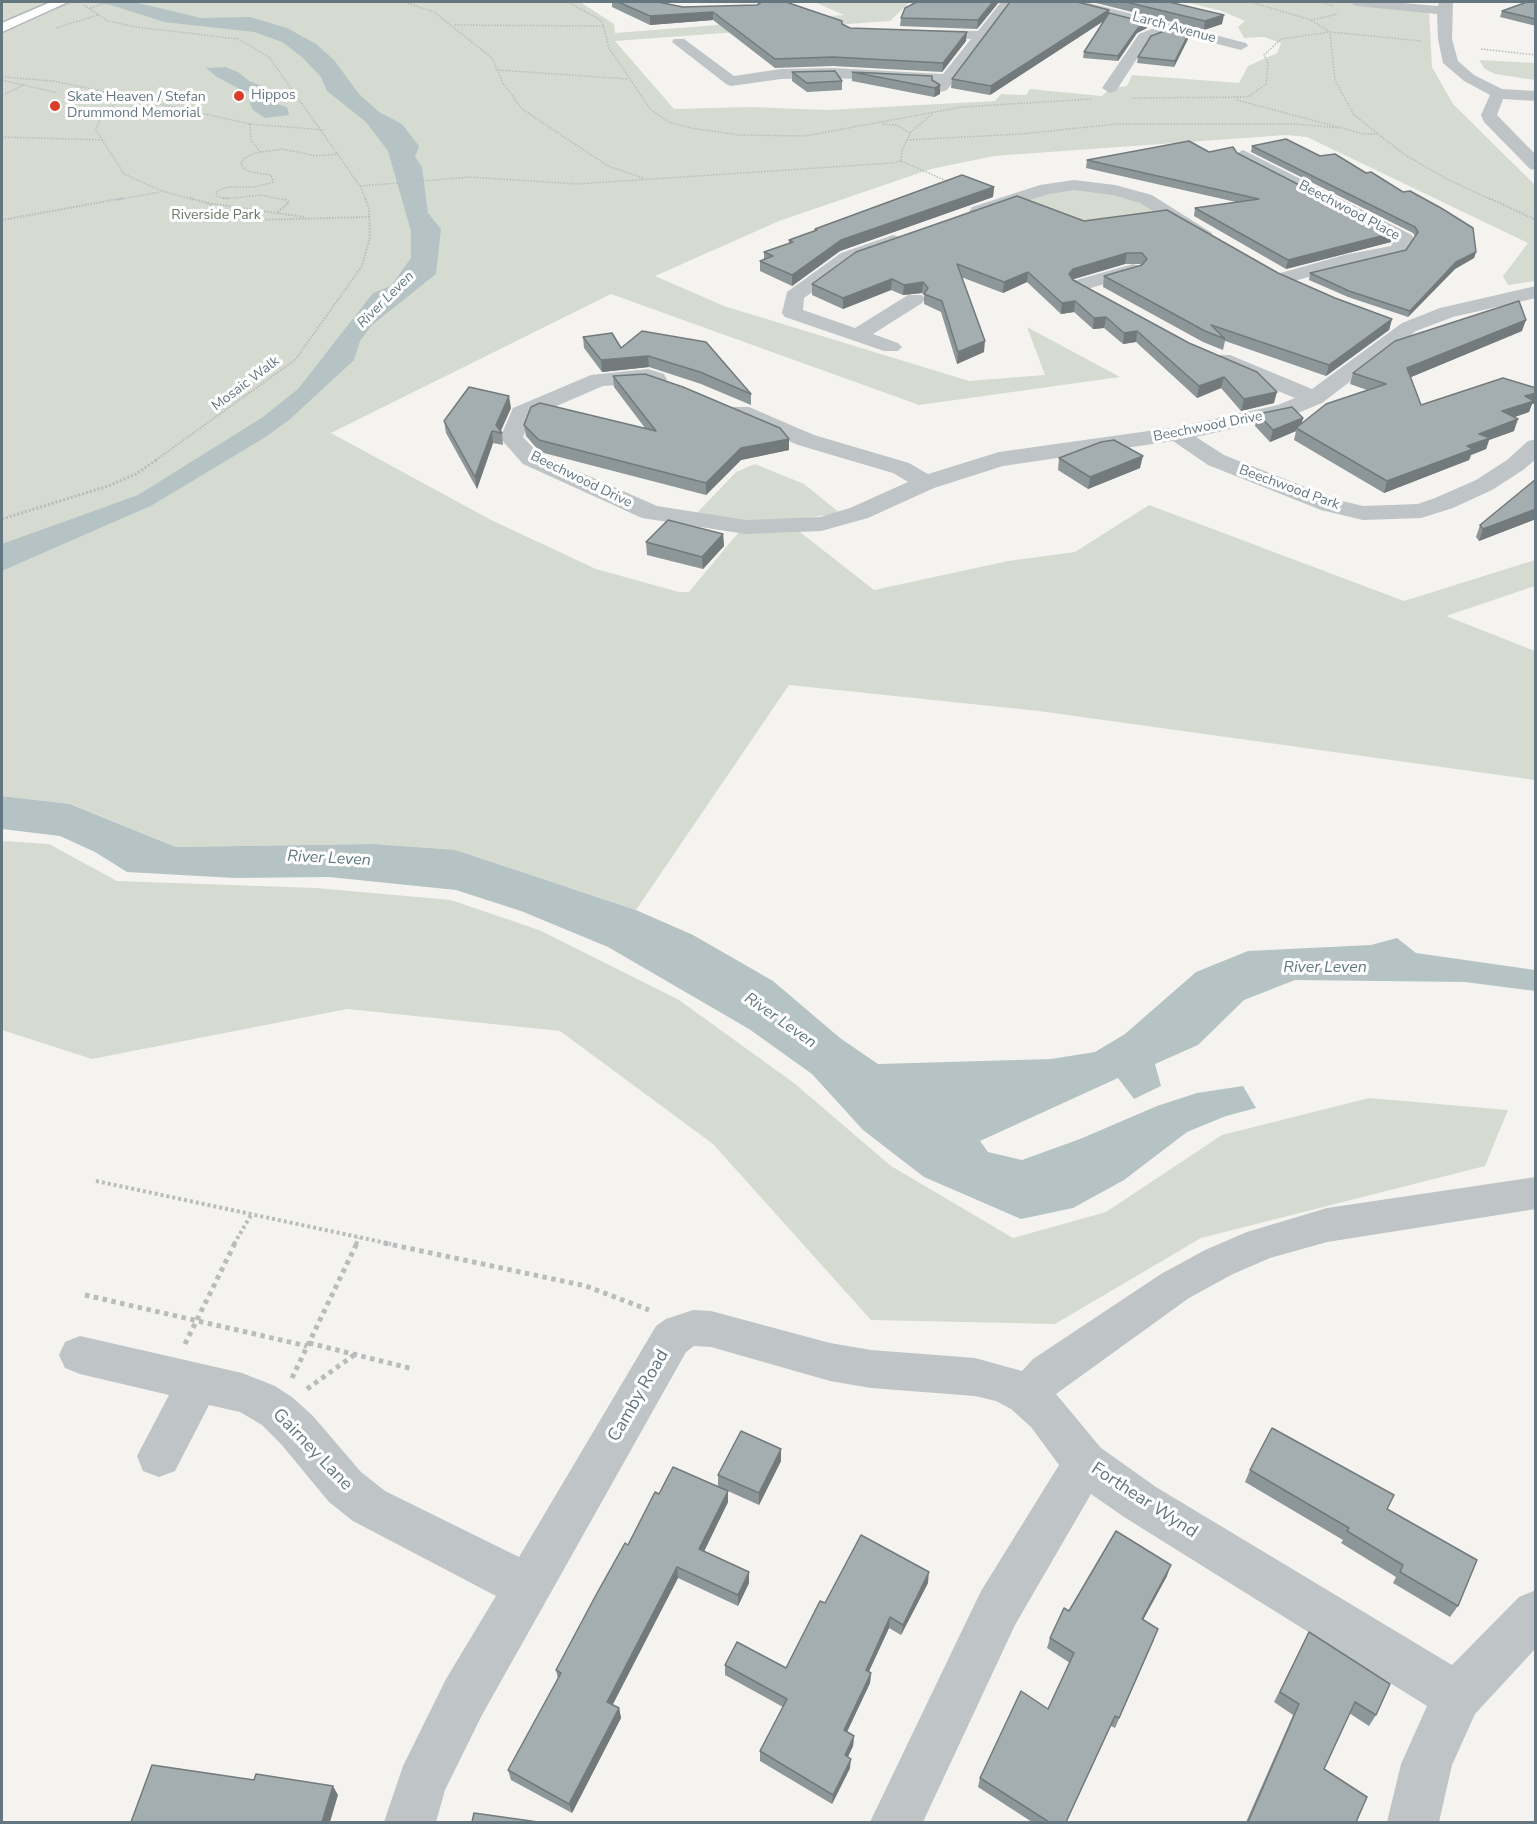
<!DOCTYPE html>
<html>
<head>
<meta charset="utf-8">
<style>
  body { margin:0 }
  #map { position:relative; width:1537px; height:1824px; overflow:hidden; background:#f4f3f0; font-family:"Nunito Sans",sans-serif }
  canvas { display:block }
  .frame { position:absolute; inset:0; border:3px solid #647780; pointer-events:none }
</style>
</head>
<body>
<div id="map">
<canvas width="1537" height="1824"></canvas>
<div class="frame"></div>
</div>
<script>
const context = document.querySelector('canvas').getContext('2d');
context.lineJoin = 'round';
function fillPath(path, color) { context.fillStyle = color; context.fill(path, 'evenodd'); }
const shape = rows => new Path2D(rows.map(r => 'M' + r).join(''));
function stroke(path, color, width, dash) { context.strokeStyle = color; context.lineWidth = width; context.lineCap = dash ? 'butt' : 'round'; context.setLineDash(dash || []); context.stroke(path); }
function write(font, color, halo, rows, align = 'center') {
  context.font = font + ' "Nunito Sans",sans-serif'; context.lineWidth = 6; context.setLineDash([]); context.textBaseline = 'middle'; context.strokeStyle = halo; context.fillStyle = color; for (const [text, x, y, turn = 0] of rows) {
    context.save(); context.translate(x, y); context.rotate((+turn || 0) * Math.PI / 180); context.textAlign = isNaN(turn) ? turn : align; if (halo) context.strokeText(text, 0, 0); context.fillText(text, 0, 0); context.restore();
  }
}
const green = shape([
  [2,2,580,2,614,24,615,33,844,15,814,2,910,2,890,21,615,41,674,109,751,107,827,110,995,101,1001,94,1026,95,1030,89,1102,96,1110,88,1127,86,1132,75,1239,83,1248,66,1277,53,1281,43,1264,37,1244,38,1238,27,1245,21,1222,11,1185,2,1340,2,1429,11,1432,67,1453,104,1535,185,1535,281,1508,285,1503,276,1528,243,1307,137,1286,135,994,156,931,169,779,221,655,276,724,306,969,381,1045,375,1027,327,1120,377,919,405,611,294,331,433,491,520,596,569,679,592,689,592,738,533,800,532,874,590,1008,561,1075,552,1149,505,1404,601,1535,560,1535,586,1446,616,1535,651,1535,780,1039,711,789,685,636,910,573,889,371,844,176,847,71,804,2,796,2,571,151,506,206,472,2,566],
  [1479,60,1535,63,1535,80,1495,74,1485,69],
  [1076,189,1117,194,1143,201,1171,219,1091,228,1017,202,1051,192],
  [755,464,804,484,840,513,766,524,694,516,736,472],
  [2,841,49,844,117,881,316,888,451,900,539,930,679,1000,794,1083,891,1166,1013,1238,1106,1212,1222,1135,1369,1098,1508,1110,1485,1166,1201,1238,1055,1324,871,1320,713,1144,560,1031,347,1009,92,1059,2,1030]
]);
const water = shape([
  [90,2,134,2,201,18,250,17,287,28,316,44,334,60,359,94,379,112,402,124,419,146,415,157,422,167,428,213,441,229,436,274,372,325,360,341,354,360,289,420,264,438,151,506,2,571,2,544,138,495,263,417,298,389,373,293,391,286,411,258,411,231,388,151,366,122,327,91,321,77,302,57,282,42,254,32,164,22,111,5],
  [225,67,238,72,249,81,264,87,253,93,240,89,217,77,206,68],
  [248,99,264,100,287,107,289,115,265,118,253,110],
  [2,796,70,804,176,847,371,844,455,850,636,910,693,935,773,981,840,1038,878,1064,1051,1059,1095,1052,1125,1034,1196,972,1248,951,1371,945,1397,938,1416,953,1535,970,1535,991,1465,982,1295,980,1244,1000,1198,1045,1155,1064,1161,1086,1134,1099,1118,1078,980,1141,988,1152,1022,1160,1080,1139,1157,1106,1197,1093,1243,1086,1256,1108,1226,1116,1187,1132,1124,1180,1073,1208,1021,1219,924,1177,863,1130,812,1074,749,1029,608,947,521,911,456,890,329,877,235,878,127,872,95,852,60,836,2,829]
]);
const pathFar4 = shape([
  [405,2,434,12,492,58,503,83,522,109,608,166,643,178],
  [568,2,602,21,609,48,651,110,669,122,691,128,739,135,805,136,962,107,1091,99],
  [1251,2,1311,20,1330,32,1335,80,1354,115,1405,155,1447,179,1492,200],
  [1320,2,1333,6],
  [84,5,108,21,136,27,238,39,269,57,360,186,366,200],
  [90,8,107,2],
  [1311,20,1338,14],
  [455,25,604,26],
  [56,28,98,15],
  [1481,49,1536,55],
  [497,70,628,79],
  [2,77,53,81,102,91,121,99,102,114,96,130,124,174,162,191,195,200],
  [2,80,58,93],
  [2,96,25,84],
  [1132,98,1248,97,1266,84,1268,63,1264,55,1281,39,1330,32,1422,41],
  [121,99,160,104,250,124,323,130],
  [1237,100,1364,134,1377,134],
  [250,124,251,140,260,152],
  [883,124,896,125,910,133],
  [2,137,104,140],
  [907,140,1021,134,1117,124,1295,124,1340,128],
  [901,161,949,182],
  [360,186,470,177,577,184,892,163,901,161,902,150,911,132,933,113],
  [116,200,160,192],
  [286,200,260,195,225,199,217,196,216,192,227,187,255,187,273,182,271,175,247,171,241,165,243,159,255,153,283,149,316,156,339,154]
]);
const pathFar3 = shape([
  [190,198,207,203,229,217,253,220,370,217],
  [223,198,230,198],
  [1489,198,1536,220],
  [208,203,304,217],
  [278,212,289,202,284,198],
  [2,220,124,198],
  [156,460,295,360,362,266,370,237,369,208,365,198]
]);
const pathFar2 = shape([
  [2,519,108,486,136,474,158,459]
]);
const pathFar1 = shape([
  [96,1181,391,1244],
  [234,1244,251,1215],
  [356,1244,359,1238]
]);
const path = shape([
  [384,1243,586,1286,649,1310],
  [85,1295,307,1346],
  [309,1343,413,1369],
  [185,1344,235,1243],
  [292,1378,357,1243],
  [307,1389,354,1355]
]);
const minor = shape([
  [1001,2,1015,2,953,82,947,90,941,92,933,87,936,83,833,78,781,79,731,86,726,84,672,42,674,39,684,39,734,76,781,69,833,68,943,74,971,39,921,37,916,36,914,33,916,30,978,31,1001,2],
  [1064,2,1085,2,1246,43,1248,46,1241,50,1169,32,1149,40,1116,91,1110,93,1102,88,1139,34,1154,28,1066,5,1064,2],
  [1349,2,1392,2,1438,6,1439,2,1453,2,1452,39,1458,61,1474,75,1502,89,1536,91,1536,101,1503,99,1497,115,1536,155,1536,170,1530,169,1484,122,1481,115,1490,95,1464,81,1443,63,1438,39,1437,14,1356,6,1349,2],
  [1243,150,1412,235,1414,239,1404,254,1354,264,1284,284,1277,282,1274,278,1277,274,1344,255,1391,246,1394,241,1237,159,1234,155,1243,150],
  [1074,180,1115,185,1152,195,1212,233,1210,237,1196,237,1140,203,1113,195,1074,190,1049,194,978,216,969,211,972,207,1040,185,1074,180],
  [893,235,900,237,902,241,900,245,855,261,804,298,803,310,855,328,908,295,922,295,925,299,922,303,873,334,898,343,902,347,898,351,884,351,785,317,782,313,787,292,841,253,893,235],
  [1133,264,1140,266,1143,270,1140,274,1080,291,1073,289,1070,285,1073,281,1133,264],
  [1536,286,1536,298,1453,317,1416,331,1322,403,1293,415,1196,437,1224,455,1338,500,1363,506,1418,504,1435,498,1476,480,1507,460,1528,441,1536,439,1536,459,1523,470,1492,490,1453,508,1421,518,1363,520,1321,510,1208,465,1173,441,1003,466,934,488,868,518,821,531,746,534,642,518,523,464,500,438,513,408,591,375,648,369,664,374,667,379,664,384,656,386,646,383,603,386,531,417,523,437,539,454,657,506,746,520,820,517,850,508,908,482,893,473,798,445,733,417,730,412,733,407,749,407,814,435,909,463,928,474,999,452,1177,427,1278,405,1295,398,1214,365,1211,360,1214,355,1230,355,1312,389,1402,323,1440,308,1536,286],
  [1536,1177,1536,1209,1327,1242,1270,1258,1233,1274,1189,1298,1056,1394,1101,1448,1156,1487,1452,1665,1519,1597,1536,1590,1536,1648,1475,1714,1452,1765,1439,1822,1387,1822,1401,1764,1427,1706,1124,1517,1091,1494,1015,1625,923,1822,870,1822,981,1591,1059,1465,1031,1427,1011,1409,996,1401,975,1396,871,1388,830,1381,711,1347,694,1346,686,1352,482,1715,445,1790,436,1822,384,1822,403,1766,446,1679,496,1596,353,1521,329,1502,281,1444,262,1425,240,1412,209,1405,175,1471,159,1477,143,1471,137,1456,169,1395,80,1374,65,1368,59,1355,65,1342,80,1336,242,1373,275,1386,292,1397,313,1416,361,1472,385,1491,519,1557,656,1326,666,1319,693,1310,711,1311,830,1343,871,1350,975,1358,1022,1371,1033,1359,1161,1274,1205,1250,1247,1232,1327,1208,1536,1177]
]);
const major = shape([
  [51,2,68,2,2,32,2,23,51,2]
]);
const pathBridge = shape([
  [56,9,72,2]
]);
const wall = shape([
  [612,2,658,2,683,7,757,5,760,3,758,2,786,2,842,24,850,28,966,41,942,72,833,66,775,68,713,20,650,25,612,7],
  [669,2,729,2,683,3],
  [999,2,977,29,900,26,901,18],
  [1092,2,1169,2,1222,24,1204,30],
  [1536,2,1536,26,1500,17,1502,11],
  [1109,10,1109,14,1148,23,1147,28,1137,33,1118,61,1083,58,1084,52,1104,21,990,95,951,88,952,79],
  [1189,33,1188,39,1174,67,1137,63,1138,57],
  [792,72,842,81,842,90,807,92,792,81],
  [852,72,932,80,940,94,934,97,852,81],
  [1252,146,1476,252,1474,258,1455,269,1408,317,1348,297,1309,280,1310,273,1406,250,1415,236,1413,233,1251,152],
  [1209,152,1237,153,1393,233,1391,242,1286,269,1194,216,1195,208,1236,202,1086,168,1087,160],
  [994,187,993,197,840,251,792,286,760,271,760,261,764,259,764,252,789,243,789,240,815,231,815,229],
  [1084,221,1278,273,1335,298,1392,319,1389,330,1326,376,1225,341,1223,350,1203,342,1103,287,1104,276,1142,266,1140,264,1125,264,1073,279,1274,403,1241,411,1221,388,1197,398,1136,342,1123,344,1104,328,1093,329,1074,312,1061,314,1027,282,1003,293,961,277,984,352,957,364,941,312,924,304,924,295,922,293,903,295,891,290,843,309,812,295,812,284],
  [642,331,751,394,751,405,701,384,649,367,602,372,584,348,583,337,621,348],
  [1522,331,1411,377,1421,405,1536,388,1536,403,1532,404,1529,412,1514,417,1514,431,1489,440,1486,449,1471,455,1469,460,1384,493,1294,440,1296,431,1270,442,1255,426,1258,414,1303,418,1301,425,1367,390,1350,384,1353,373],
  [613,376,789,439,789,450,741,460,706,495,540,452,526,436,524,425,645,428,614,387],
  [511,408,500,431,502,433,503,445,493,443,477,489,446,433,444,421],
  [1059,458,1140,468,1088,489,1058,470],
  [1536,479,1536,519,1479,541,1476,537,1480,525],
  [723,534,724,546,703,569,647,555,646,542],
  [781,1461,759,1505,728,1491,728,1502,704,1551,749,1572,749,1583,738,1606,678,1578,612,1705,619,1708,621,1718,572,1813,511,1780,508,1770,558,1679,556,1670,628,1545,718,1487,718,1475],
  [1250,1470,1387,1509,1458,1606,1450,1617,1393,1583,1396,1577,1341,1543,1343,1540,1245,1482],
  [1167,1576,1143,1620,1154,1640,1115,1728,1111,1726,1066,1822,1032,1822,978,1787,980,1778,1048,1709,1070,1663,1047,1648,1050,1638,1069,1611],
  [928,1583,901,1635,889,1628,869,1671,871,1673,870,1683,847,1732,854,1736,853,1746,848,1757,850,1768,832,1804,760,1761,760,1751,783,1707,725,1675,725,1665,786,1668,825,1603],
  [1309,1632,1376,1715,1369,1726,1349,1713,1324,1769,1356,1822,1246,1822,1293,1715,1274,1702]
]);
const shadedWall = shape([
  [993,2,999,2,977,29,978,20],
  [1109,10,1108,18,990,95,991,86],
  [713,12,713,20,650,25,650,16],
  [1224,15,1222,24,1204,30,1205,21],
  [1148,23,1147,28,1137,33,1118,61,1118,56,1138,28],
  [967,32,966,41,942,72,943,63],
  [1189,33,1188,39,1174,67,1175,61],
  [940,85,940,94,934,97,935,88],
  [994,187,993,197,840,251,792,286,792,275,841,240],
  [1393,233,1391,242,1286,269,1288,260],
  [1476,252,1474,258,1455,269,1408,317,1410,311,1456,262],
  [1127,253,1125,264,1071,280,1069,274,1073,269],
  [1028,272,1027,282,1003,293,1004,282],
  [892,279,891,290,843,309,843,298],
  [923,282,922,293,903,295,904,285],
  [1075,301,1074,312,1061,314,1062,303],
  [1106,317,1104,328,1093,329,1094,318],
  [1392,319,1389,330,1326,376,1329,365],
  [1526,320,1522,331,1404,380,1407,368],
  [1137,331,1136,342,1123,344,1124,333],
  [985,341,984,352,957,364,958,352],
  [648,356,649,367,602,372,601,360],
  [1224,377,1221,388,1197,398,1199,386],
  [1277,392,1274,403,1241,411,1244,399],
  [1536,393,1536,403,1532,404,1529,412,1498,423,1502,411,1525,396],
  [509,396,511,408,500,433,496,425],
  [1303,418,1300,430,1296,428,1296,431,1270,442,1273,430],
  [1518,419,1514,431,1489,440,1486,449,1471,455,1469,460,1384,493,1387,481,1467,446,1479,434],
  [492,431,493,443,477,489,475,477],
  [789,439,789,450,741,460,706,495,706,483,741,448],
  [1143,456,1140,468,1088,489,1090,477],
  [1536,509,1536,519,1479,541,1483,529],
  [723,534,724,546,703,569,702,557],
  [781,1449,781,1461,759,1505,759,1493],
  [728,1491,728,1502,700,1560,699,1549],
  [1171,1565,1167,1576,1138,1629,1142,1619],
  [677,1567,678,1578,609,1712,607,1702],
  [749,1572,749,1583,738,1606,738,1595],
  [929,1572,928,1583,901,1635,903,1625],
  [890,1617,889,1628,865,1680,866,1670],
  [871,1673,870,1683,843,1740,844,1730],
  [619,1708,621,1718,572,1813,569,1804],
  [854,1736,853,1746,844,1765,845,1755],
  [851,1759,850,1768,832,1804,833,1795],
  [333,1786,338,1795,330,1822,322,1822]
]);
const building = shape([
  [618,2,658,2,683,7,757,5,762,2,786,2,842,21,842,24,850,28,967,32,943,63,833,57,775,59,713,12,650,16,618,2],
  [917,2,993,2,978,20,901,18,905,8,917,2],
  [1010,2,1077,2,1109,10,991,86,952,79,1010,2],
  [1126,2,1169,2,1224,15,1205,21,1126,2],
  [1527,2,1536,2,1536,19,1502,11,1527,2],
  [1109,13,1148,23,1138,28,1118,56,1084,52,1109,13],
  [1170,29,1189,33,1175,61,1138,57,1151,36,1170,29],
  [835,71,842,81,807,83,792,72,835,71],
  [852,72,932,76,932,80,940,85,935,88,852,72],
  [1286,139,1320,156,1335,154,1366,173,1371,172,1403,192,1410,191,1441,208,1473,228,1476,252,1456,262,1410,311,1349,291,1310,273,1406,250,1418,232,1415,227,1252,146,1286,139],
  [1189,141,1209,152,1233,147,1237,153,1393,233,1288,260,1195,208,1259,199,1087,160,1189,141],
  [962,175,994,187,841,240,792,275,760,261,773,256,764,252,793,242,789,240,817,230,815,229,962,175],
  [1017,196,1084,221,1167,210,1278,273,1335,298,1392,319,1329,365,1211,325,1225,339,1205,331,1104,276,1142,265,1147,259,1142,253,1127,253,1073,269,1069,274,1073,280,1189,343,1257,372,1277,392,1244,399,1224,377,1199,386,1137,331,1124,333,1106,317,1094,318,1075,301,1062,303,1028,272,1004,282,957,264,985,341,958,352,942,301,924,294,928,288,923,282,904,285,892,279,843,298,812,284,856,252,1017,196],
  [1519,301,1526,320,1407,368,1421,405,1503,378,1536,388,1536,393,1525,396,1534,401,1502,411,1518,419,1479,434,1490,438,1467,446,1473,449,1387,481,1296,428,1326,404,1386,384,1353,373,1395,341,1519,301],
  [642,331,706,342,751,394,700,372,648,356,601,360,583,337,612,333,621,348,642,331],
  [645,374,683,387,780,428,789,439,741,448,706,483,539,440,524,425,531,407,540,403,656,431,613,376,645,374],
  [469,387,509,396,496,425,502,433,492,431,475,477,444,421,469,387],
  [1292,407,1303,418,1273,430,1258,414,1292,407],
  [1114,440,1143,456,1090,477,1059,458,1101,442,1114,440],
  [1536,479,1536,509,1483,529,1480,525,1536,479],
  [668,520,723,534,702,557,646,542,668,520],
  [1272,1428,1394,1495,1387,1509,1477,1560,1458,1606,1400,1572,1403,1565,1347,1531,1349,1528,1250,1470,1272,1428],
  [741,1431,781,1449,759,1493,718,1475,741,1431],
  [673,1467,728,1491,699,1549,749,1572,738,1595,677,1567,607,1702,619,1708,569,1804,508,1770,561,1673,556,1670,596,1595,625,1543,628,1545,655,1492,659,1494,673,1467],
  [1116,1531,1171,1565,1142,1619,1158,1629,1119,1718,1115,1716,1066,1822,1049,1822,980,1778,1021,1691,1048,1709,1074,1653,1050,1638,1064,1608,1069,1611,1116,1531],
  [861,1535,929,1572,903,1625,890,1617,866,1670,871,1673,844,1730,854,1736,845,1755,851,1759,833,1795,760,1751,787,1699,725,1665,737,1642,786,1668,820,1601,825,1603,861,1535],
  [1309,1632,1390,1684,1376,1715,1355,1702,1324,1769,1367,1797,1356,1822,1248,1822,1299,1704,1280,1692,1309,1632],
  [152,1765,254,1780,256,1774,333,1786,322,1822,131,1822,152,1765],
  [474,1813,538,1822,472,1822,474,1813]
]);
const markers = [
  [239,96,6,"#da3e2a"],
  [55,106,6,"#da3e2a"]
];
const farStreetnames = [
  ["Larch Avenue",1174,28,15],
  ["Beechwood Place",1349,211,28],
  ["Mosaic Walk",246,384,-37],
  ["Beechwood Drive",1208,427,-11],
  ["Beechwood Drive",581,480,26],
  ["Beechwood Park",1289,488,20]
];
const farPoinames = [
  ["Hippos",251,96],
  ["Skate Heaven / Stefan",67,98],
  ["Drummond Memorial",67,114]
];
const farParknames = [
  ["Riverside Park",216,216]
];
const farWaternames = [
  ["River Leven",386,300,-45]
];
const waterNames = [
  ["River Leven",329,859,3],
  ["River Leven",1325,968],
  ["River Leven",780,1021,35]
];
const nearStreetnames = [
  ["Camby Road",639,1396,-60],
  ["Gairney Lane",312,1450,46],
  ["Forthear Wynd",1144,1501,33]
];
fillPath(green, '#d6dbd1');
fillPath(water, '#b5c3c5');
stroke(major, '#b2b7ba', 3);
stroke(pathFar4, '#b9bcbd', 1.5, [1.5, 1.5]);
stroke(pathFar3, '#b9bcbd', 2, [1.5, 1.5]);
stroke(pathFar2, '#b9bcbd', 3, [2, 2]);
stroke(pathFar1, '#b9bcbd', 4, [3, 3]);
stroke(path, '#b9bcbd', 5, [4.5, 4.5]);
fillPath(minor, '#bfc4c6');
fillPath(major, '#fff');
stroke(pathBridge, '#b9bcbd', 1.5, [1.5, 1.5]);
fillPath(wall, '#8d9698');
fillPath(shadedWall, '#737a7c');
fillPath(building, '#a4aeb1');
stroke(building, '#737a7c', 1.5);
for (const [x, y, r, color] of markers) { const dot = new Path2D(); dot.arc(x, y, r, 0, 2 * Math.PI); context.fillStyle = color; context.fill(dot); stroke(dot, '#fff', 2); }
write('14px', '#647780', '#fff', farStreetnames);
write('14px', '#647780', '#fff', farPoinames, 'left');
write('14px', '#697763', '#fff', farParknames);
write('italic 14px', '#5f797d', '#fff', farWaternames);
write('italic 16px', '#5f797d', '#fff', waterNames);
write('18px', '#647780', '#fff', nearStreetnames);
</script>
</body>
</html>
